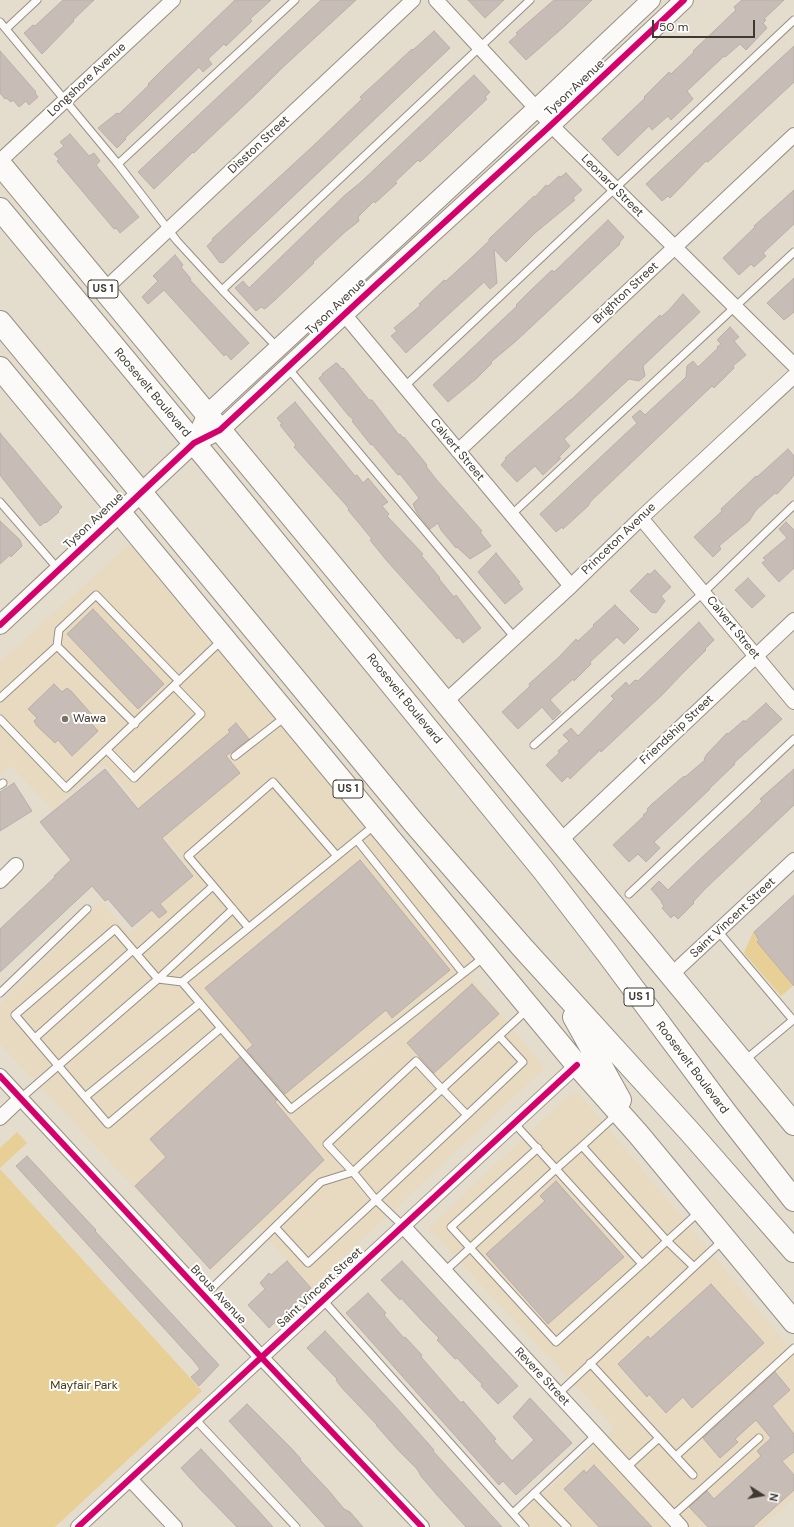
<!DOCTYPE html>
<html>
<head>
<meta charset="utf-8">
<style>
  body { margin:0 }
  #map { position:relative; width:794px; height:1527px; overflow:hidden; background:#e4dccd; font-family:"DM Sans",sans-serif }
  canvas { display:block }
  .north { position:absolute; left:742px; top:1475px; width:40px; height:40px; -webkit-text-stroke:3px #fff; paint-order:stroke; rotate:101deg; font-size:11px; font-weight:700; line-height:16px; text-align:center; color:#3f3a2f }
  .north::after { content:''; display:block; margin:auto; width:14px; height:18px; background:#3f3a2f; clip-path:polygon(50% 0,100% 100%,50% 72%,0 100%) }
  .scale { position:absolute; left:652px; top:20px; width:103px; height:18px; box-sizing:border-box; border:2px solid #3f3a2f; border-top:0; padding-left:5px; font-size:12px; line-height:14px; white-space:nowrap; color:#3f3a2f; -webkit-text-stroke:3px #fff; paint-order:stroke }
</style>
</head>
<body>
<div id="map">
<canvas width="794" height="1527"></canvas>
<div class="north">N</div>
<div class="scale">50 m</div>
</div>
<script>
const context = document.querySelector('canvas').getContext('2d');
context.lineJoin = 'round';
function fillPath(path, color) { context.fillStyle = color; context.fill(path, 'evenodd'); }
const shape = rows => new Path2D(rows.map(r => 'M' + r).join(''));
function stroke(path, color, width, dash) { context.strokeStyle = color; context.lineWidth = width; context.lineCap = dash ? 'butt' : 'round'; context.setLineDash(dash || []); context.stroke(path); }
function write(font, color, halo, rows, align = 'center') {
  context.font = font + ' "DM Sans",sans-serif'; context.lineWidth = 4; context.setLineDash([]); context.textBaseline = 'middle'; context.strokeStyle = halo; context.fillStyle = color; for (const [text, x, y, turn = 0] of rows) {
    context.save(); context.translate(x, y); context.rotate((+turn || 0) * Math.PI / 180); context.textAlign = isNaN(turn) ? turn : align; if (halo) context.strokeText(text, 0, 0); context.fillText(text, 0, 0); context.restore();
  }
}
const built = shape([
  [130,543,262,696,482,967,469,976,545,1068,311,1288,258,1227,212,1271,0,1044,0,1004,101,901,129,934,194,874,137,804,108,766,103,765,98,767,53,810,11,766,0,774,0,662],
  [449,993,407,1030,333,1088],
  [578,1092,794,1353,794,1498,763,1527,529,1527,519,1515,615,1428,428,1228,568,1096]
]);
const green = shape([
  [753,932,759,939,757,941,794,985,781,996,744,953],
  [17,1132,27,1143,0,1168,0,1148],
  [0,1169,202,1391,55,1527,0,1527]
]);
const building = shape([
  [63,0,94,0,73,20,74,21,42,54,24,33,33,25,35,26,63,0],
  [235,0,271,0,250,19,252,21,226,46,224,44,208,59,212,64,203,72,199,67,125,138,126,139,117,148,98,128,117,113,119,114,149,85,148,84,160,72,235,0],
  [321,0,356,0,282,68,254,96,201,146,194,153,193,152,154,189,138,172,321,0],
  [468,0,504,0,485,18,468,0],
  [554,0,592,0,567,24,526,60,509,42,518,34,516,33,554,0],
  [742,0,784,0,764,19,766,20,763,23,767,28,746,50,740,44,725,57,724,56,687,91,693,99,671,120,668,116,652,130,649,126,618,156,602,139,645,98,644,97,669,72,671,74,694,52,693,51,736,10,734,7,742,0],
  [434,31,450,48,247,240,223,263,221,262,220,263,207,246,213,240,212,239,312,147,362,99,360,97,382,77,412,49,413,50,434,31],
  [794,46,794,82,708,162,706,161,670,198,668,196,662,201,646,184,794,46],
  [0,51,36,92,35,93,38,97,29,105,26,101,19,107,13,100,11,102,6,98,5,99,0,93,0,51],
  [474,75,490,92,485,97,487,99,420,162,418,160,395,182,397,183,375,203,374,201,358,217,359,221,345,232,313,262,314,263,275,300,265,309,261,307,256,311,235,288,243,281,249,288,344,196,361,182,474,75],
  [70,134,89,156,94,153,100,161,96,165,139,217,120,233,116,228,114,229,57,161,59,159,54,154,64,146,60,142,70,134],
  [566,173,582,190,573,198,575,200,535,233,506,262,494,249,497,283,490,289,484,282,406,353,391,336,397,331,394,328,421,305,419,304,444,280,446,281,470,259,489,241,489,239,534,196,535,197,546,185,548,186,559,176,561,177,566,173],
  [794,190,794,224,763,253,766,256,754,267,751,264,739,275,723,258,755,227,754,226,794,190],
  [608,220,624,237,619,243,620,244,516,341,491,362,492,363,477,378,448,402,433,385,517,306,516,305,531,290,552,270,554,272,608,220],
  [175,255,183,265,181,267,191,279,190,280,249,343,231,360,226,354,224,356,164,290,148,304,142,297,158,281,153,276,175,255],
  [794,278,794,312,784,320,767,303,794,278],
  [683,294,700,312,643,366,645,376,639,381,629,379,564,439,570,446,558,458,561,458,543,475,535,466,517,482,501,465,506,459,505,458,570,400,571,400,626,347,660,315,661,317,669,310,683,294],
  [730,327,739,337,734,341,746,355,733,366,734,368,714,388,712,386,591,501,588,506,563,529,562,527,556,532,540,514,637,423,632,417,640,410,645,415,683,380,686,377,687,366,693,361,698,367,718,348,717,347,721,344,717,340,730,327],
  [336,363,338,364,342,369,343,368,369,400,372,400,399,435,400,434,403,438,404,437,427,465,426,466,435,478,482,531,480,532,491,546,470,559,457,547,456,548,441,530,438,523,430,529,417,513,413,504,419,498,400,474,398,475,372,444,371,445,352,421,354,420,348,415,320,380,319,378,323,375,322,374,336,363],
  [295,402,355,476,357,475,363,483,368,478,388,502,382,506,389,514,387,516,423,554,421,555,440,578,439,579,454,597,456,595,481,628,463,643,459,637,457,639,387,561,370,540,372,539,348,510,349,509,346,505,294,447,296,445,280,425,282,424,277,418,295,402],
  [0,433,62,507,58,511,59,512,46,523,45,522,40,526,0,475,0,433],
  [788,449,794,456,794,475,792,477,792,478,777,494,775,493,756,510,749,521,719,546,721,549,713,557,694,537,722,511,721,509,756,476,757,477,788,449],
  [0,521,20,540,22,546,11,557,10,555,0,564,0,521],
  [786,522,794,530,794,568,779,582,762,563,766,560,763,558,787,538,779,529,786,522],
  [496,553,518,580,520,582,518,583,523,589,505,604,478,572,496,553],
  [655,570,671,587,661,596,665,601,656,613,651,612,630,591,648,573,649,575,655,570],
  [748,578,765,596,752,608,735,590,748,578],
  [615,605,639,629,624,644,617,637,590,662,591,664,574,681,573,679,550,700,561,712,553,720,542,707,518,729,502,712,530,686,529,684,559,657,576,639,578,641,594,626,593,625,615,605],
  [93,609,164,684,138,709,67,634,93,609],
  [699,622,714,640,705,649,706,650,681,675,663,694,601,752,600,750,570,779,568,776,562,782,546,765,559,753,558,751,569,741,563,735,571,728,578,736,614,699,611,696,626,682,629,686,635,680,638,681,699,622],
  [54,684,62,692,67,688,71,691,95,718,91,723,98,731,72,756,58,740,55,743,37,726,34,721,37,718,28,709,54,684],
  [766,703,782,719,734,763,735,764,709,789,710,789,654,842,660,848,646,862,638,854,629,862,613,845,644,816,643,815,648,811,647,809,651,805,684,776,685,777,705,760,704,759,707,754,727,733,728,734,744,720,745,722,766,703],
  [236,723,249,739,226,756,240,773,162,838,193,876,160,904,167,912,159,918,152,910,132,927,108,899,105,901,92,886,0,972,0,929,55,877,54,876,71,860,40,822,105,769,138,809,230,732,228,730,236,723],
  [794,769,794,805,705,889,693,902,694,903,678,919,674,915,671,918,662,908,664,906,661,902,662,902,651,889,659,881,668,890,698,861,750,813,762,801,760,799,794,769],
  [14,783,32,811,0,831,0,792,14,783],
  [360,860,450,970,392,1018,386,1010,285,1094,247,1050,253,1045,205,988,360,860],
  [794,895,794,986,757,942,759,940,754,932,794,895],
  [472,984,499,1014,434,1073,407,1043,472,984],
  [240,1057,277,1100,275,1102,324,1160,210,1269,135,1186,166,1157,150,1139,240,1057],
  [27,1156,96,1230,95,1231,219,1365,199,1386,191,1377,200,1369,193,1360,16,1166,27,1156],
  [556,1181,624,1257,548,1324,486,1254,545,1201,540,1196,556,1181],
  [287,1261,311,1288,269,1328,248,1305,265,1289,260,1283,269,1273,271,1275,287,1261],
  [402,1261,518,1386,498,1404,481,1386,482,1384,470,1372,457,1358,455,1359,437,1340,439,1338,424,1323,401,1298,400,1300,381,1280,402,1261],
  [711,1284,764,1343,692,1408,683,1397,666,1413,649,1394,647,1397,618,1364,648,1336,650,1339,711,1284],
  [368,1293,386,1313,384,1315,404,1338,405,1337,422,1355,421,1357,461,1403,463,1401,496,1439,494,1441,512,1461,534,1440,513,1417,530,1398,572,1443,516,1495,503,1481,499,1485,346,1313,368,1293],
  [325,1331,394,1405,434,1450,433,1451,502,1527,466,1527,437,1495,420,1475,420,1474,417,1469,398,1450,376,1425,377,1425,342,1388,336,1380,337,1379,307,1348,325,1331],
  [775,1372,790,1390,772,1406,794,1434,794,1452,782,1461,794,1475,794,1490,753,1527,708,1527,689,1507,707,1491,714,1499,761,1456,757,1451,771,1438,756,1420,735,1439,738,1442,720,1458,703,1438,775,1372],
  [247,1404,292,1449,301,1459,300,1460,329,1491,344,1509,350,1512,363,1527,326,1527,229,1421,247,1404],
  [201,1449,255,1507,273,1527,237,1527,199,1488,181,1468,201,1449],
  [594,1465,652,1527,599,1527,564,1489,584,1470,586,1473,594,1465]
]);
const service = shape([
  [0,22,118,164,177,241,222,290,278,348],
  [6,29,37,0],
  [118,164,295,0],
  [222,290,530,0],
  [287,367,515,638],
  [404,387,794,20],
  [0,502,59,570],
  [511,515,794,252],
  [57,646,135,724],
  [0,698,57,646,59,630,96,595,179,681],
  [0,719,66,788,223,639],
  [534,745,704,592,794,505],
  [107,750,134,778,138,774,201,714,174,686],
  [235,756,285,717],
  [0,785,3,783],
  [357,840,463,973],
  [629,894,794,739],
  [248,927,188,856,273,782,337,856],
  [718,931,793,1020,744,1061],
  [137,954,213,886],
  [182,982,221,1028,108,1124,15,1015,115,929,158,979,233,909],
  [0,993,87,909],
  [221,1028,291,1109,484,957],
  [499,1036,528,1009],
  [35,1038,133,950],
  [85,1097,200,1003],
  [21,1098,158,979,182,982,375,825],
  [617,1114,582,1146,667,1241,700,1211],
  [538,1148,451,1227,556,1342,642,1264],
  [275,1227,308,1263,376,1200,467,1115,523,1062,499,1036,442,1089,353,1172,327,1144,416,1061,442,1089,467,1115],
  [694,1267,723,1240],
  [445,1271,556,1169,514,1123],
  [204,1296,321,1182,353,1172,376,1200,403,1226],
  [323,1300,525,1527],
  [590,1363,693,1475],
  [558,1394,694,1267,667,1241,642,1264,556,1169,582,1146],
  [195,1419,296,1527],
  [676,1456,794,1348],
  [626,1468,659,1438],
  [534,1493,567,1527],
  [513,1513,596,1435],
  [671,1517,759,1438]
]);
const minor = shape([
  [436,0,559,133,794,365],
  [0,161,173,0],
  [104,290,413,0],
  [344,314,571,586],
  [458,451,794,135],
  [641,518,794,702],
  [445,702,571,586,641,518,794,376],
  [560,841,794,620],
  [0,881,16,865],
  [671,975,794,860],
  [0,1076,261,1357,422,1527],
  [0,1118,21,1098],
  [403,1226,681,1527],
  [130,1479,175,1527],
  [78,1527,577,1065]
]);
const tertiary = shape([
  [201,427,207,414,526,118,651,0],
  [0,625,194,443,220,430,378,283,551,125,684,0]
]);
const trunk = shape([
  [0,164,794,1124],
  [0,209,209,461,543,870,607,953,726,1113,794,1200],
  [0,322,414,823,522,947,690,1132,794,1251],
  [0,368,577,1065,639,1135,794,1322],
  [574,1017,620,1100]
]);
const cycleway = shape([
  [0,625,194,443,220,430,378,283,551,125,684,0],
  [0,1076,261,1357,422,1527],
  [78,1527,577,1065]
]);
const markers = [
  [65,719,4,"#797366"]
];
const shields = [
  [103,289,30],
  [348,789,30],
  [639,997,30]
];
const shieldNames = [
  ["US 1",103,289],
  ["US 1",348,789],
  ["US 1",639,997]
];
const streetNames = [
  ["Longshore Avenue",87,80,-43],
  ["Tyson Avenue",575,88,-43],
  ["Disston Street",259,145,-43],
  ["Leonard Street",612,186,45],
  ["Brighton Street",626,293,-43],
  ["Tyson Avenue",336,307,-43],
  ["Roosevelt Boulevard",152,393,50],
  ["Calvert Street",457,450,50],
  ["Tyson Avenue",94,521,-43],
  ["Princeton Avenue",619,539,-44],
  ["Calvert Street",733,628,51],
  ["Roosevelt Boulevard",404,699,51],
  ["Friendship Street",677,730,-43],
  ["Saint Vincent Street",733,918,-43],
  ["Roosevelt Boulevard",692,1068,53],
  ["Saint Vincent Street",320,1288,-43],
  ["Brous Avenue",218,1295,47],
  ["Revere Street",542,1377,47]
];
const poiNames = [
  ["Wawa",73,719]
];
const parkNames = [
  ["Mayfair Park",84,1386]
];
fillPath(built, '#e7dac0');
fillPath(green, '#e8cf95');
fillPath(building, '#c7bdb6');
stroke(building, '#baafa8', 1);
stroke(service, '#969085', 9);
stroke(minor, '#969085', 16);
stroke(tertiary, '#969085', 20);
stroke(trunk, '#969085', 24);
stroke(service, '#fbfaf8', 7);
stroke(minor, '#fbfaf8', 14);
stroke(tertiary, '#fbfaf8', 18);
stroke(trunk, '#fbfaf8', 22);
stroke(cycleway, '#d6006c', 6);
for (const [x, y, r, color] of markers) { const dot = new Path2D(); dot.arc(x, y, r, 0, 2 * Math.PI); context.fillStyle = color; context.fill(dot); stroke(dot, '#fff', 1.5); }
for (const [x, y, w] of shields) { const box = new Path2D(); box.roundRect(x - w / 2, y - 9, w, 18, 3); context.fillStyle = '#fff'; context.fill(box); stroke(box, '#3f3a2f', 1); }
write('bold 11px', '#3f3a2f', null, shieldNames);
write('12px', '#3f3a2f', '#fff', streetNames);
write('12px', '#3f3a2f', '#fff', poiNames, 'left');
write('12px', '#48380f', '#fff', parkNames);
</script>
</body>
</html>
